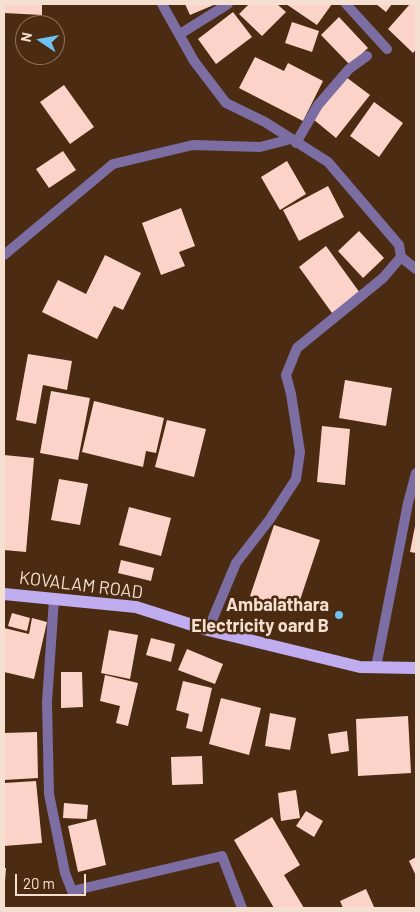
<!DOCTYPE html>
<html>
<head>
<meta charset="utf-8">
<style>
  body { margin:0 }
  #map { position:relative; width:420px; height:912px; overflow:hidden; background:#4b2b11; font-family:Barlow,sans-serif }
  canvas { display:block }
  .frame { position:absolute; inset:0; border:5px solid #f5dfd1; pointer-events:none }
  .north { position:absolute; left:15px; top:15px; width:50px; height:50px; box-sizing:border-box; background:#4b2b11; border:1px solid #8f735e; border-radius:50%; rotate:282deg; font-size:14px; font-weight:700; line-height:20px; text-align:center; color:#f5dfd1 }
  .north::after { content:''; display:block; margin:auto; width:18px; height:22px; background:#6fc2f4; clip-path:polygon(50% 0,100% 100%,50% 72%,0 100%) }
  .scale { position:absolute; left:15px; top:874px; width:71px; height:22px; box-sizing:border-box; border:2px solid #f5dfd1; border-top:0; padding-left:6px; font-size:15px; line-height:18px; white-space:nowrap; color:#f5dfd1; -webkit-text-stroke:4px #4b2b11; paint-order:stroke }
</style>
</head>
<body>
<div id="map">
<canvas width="420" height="912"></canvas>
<div class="frame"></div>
<div class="north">N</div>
<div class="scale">20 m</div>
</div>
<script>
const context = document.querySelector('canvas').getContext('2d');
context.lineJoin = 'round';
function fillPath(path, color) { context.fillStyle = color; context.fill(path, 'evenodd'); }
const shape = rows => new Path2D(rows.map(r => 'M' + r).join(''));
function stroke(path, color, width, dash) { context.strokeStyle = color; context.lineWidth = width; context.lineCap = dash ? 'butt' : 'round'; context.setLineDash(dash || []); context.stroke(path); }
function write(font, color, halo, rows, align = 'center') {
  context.font = font + ' Barlow,sans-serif'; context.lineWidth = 5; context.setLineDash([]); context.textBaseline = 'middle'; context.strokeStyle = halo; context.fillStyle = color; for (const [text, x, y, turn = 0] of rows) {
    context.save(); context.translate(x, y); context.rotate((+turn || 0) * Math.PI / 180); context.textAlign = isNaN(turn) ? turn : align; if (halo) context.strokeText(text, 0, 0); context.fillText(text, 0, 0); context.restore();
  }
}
const building = shape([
  [4,4,42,4,42,15,4,13],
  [185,4,216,4,190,15],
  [249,4,277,4,286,12,262,36,239,14],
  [286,4,332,4,317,25],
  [376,4,392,4,386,12],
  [410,4,416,4,416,49,413,53,388,29],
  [233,12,252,37,216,64,198,39],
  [339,17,368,48,350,65,321,35],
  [292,22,319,31,312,52,285,43],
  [255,57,284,71,288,63,323,81,303,121,239,88],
  [346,77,370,95,336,138,313,119],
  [64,85,94,127,70,144,40,102],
  [374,102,403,123,379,157,350,136],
  [63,151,76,170,49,188,36,169],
  [287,161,306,194,280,210,261,177],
  [328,186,344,217,299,241,283,210],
  [181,208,195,246,179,252,185,266,161,275,142,223],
  [359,231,384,258,363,278,338,251],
  [326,246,360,293,332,313,299,267],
  [105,255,141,273,123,310,114,306,97,339,42,312,58,280,86,294],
  [28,354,72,361,67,390,43,385,36,424,16,420],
  [345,380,392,388,386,426,339,418],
  [51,391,90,398,78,460,40,453],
  [94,401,164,418,156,453,146,451,143,467,82,452],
  [167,420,206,429,194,477,155,467],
  [322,426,350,429,345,485,317,482],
  [4,455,34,458,26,552,4,550],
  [59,479,88,484,80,525,51,520],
  [129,507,171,518,161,556,119,545],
  [274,525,320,540,296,612,250,596],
  [415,526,416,526,416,553,410,552],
  [121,560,154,568,151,581,118,573],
  [12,613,30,618,27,631,8,626],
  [32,618,47,622,34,679,4,672,4,628,29,634],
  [109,630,138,635,130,679,101,673],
  [151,638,175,644,171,662,146,655],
  [187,649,223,664,215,684,178,670],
  [61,672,82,672,83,707,61,708],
  [105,675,138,683,128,726,116,723,120,706,100,701],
  [183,681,212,688,202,732,186,728,189,714,176,710],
  [221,698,261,708,249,755,209,744],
  [270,713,296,718,290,750,265,746],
  [408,716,411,773,358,776,356,719],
  [347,731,349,751,331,754,328,734],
  [37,732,38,778,4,780,4,733],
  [202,756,203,784,172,785,171,757],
  [36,781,42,843,4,846,4,783],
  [296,790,300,818,281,821,278,793],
  [64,803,88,805,87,819,63,818],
  [306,811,323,821,314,837,296,826],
  [272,817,300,865,284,875,304,908,274,908,234,840],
  [96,819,106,865,78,872,68,826],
  [416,857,416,876,409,861],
  [4,868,6,868,5,881,4,881],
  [366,889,374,907,343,908,340,901]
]);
const street = shape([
  [162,4,194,61,226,103,265,122,328,162,399,245,401,257,383,278,297,348,286,375,291,394,300,452,296,479,270,519,236,563,208,630],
  [346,4,387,49],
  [180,34,228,4],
  [296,143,318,105,349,69,367,56],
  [4,255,113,164,193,145,260,147,291,139],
  [401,257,416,269],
  [54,599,47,702,49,794,65,873,72,891,222,856,242,908],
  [376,667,408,503,416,473]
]);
const primary = shape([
  [4,594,136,607,208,630,360,667,416,668]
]);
const markers = [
  [339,615,5,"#6fc2f4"]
];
const streetNames = [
  ["KOVALAM ROAD",81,585,7]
];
const poiNames = [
  ["Ambalathara",329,605],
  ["Electricity oard B",329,626]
];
fillPath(building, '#fcd3c8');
stroke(street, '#7c6da2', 10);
stroke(primary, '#bfadef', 12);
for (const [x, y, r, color] of markers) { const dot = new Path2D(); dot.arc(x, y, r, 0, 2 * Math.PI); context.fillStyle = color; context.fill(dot); stroke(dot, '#4b2b11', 2); }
write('18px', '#f5dfd1', '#4b2b11', streetNames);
write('bold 18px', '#f5dfd1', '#4b2b11', poiNames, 'right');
</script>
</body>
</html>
